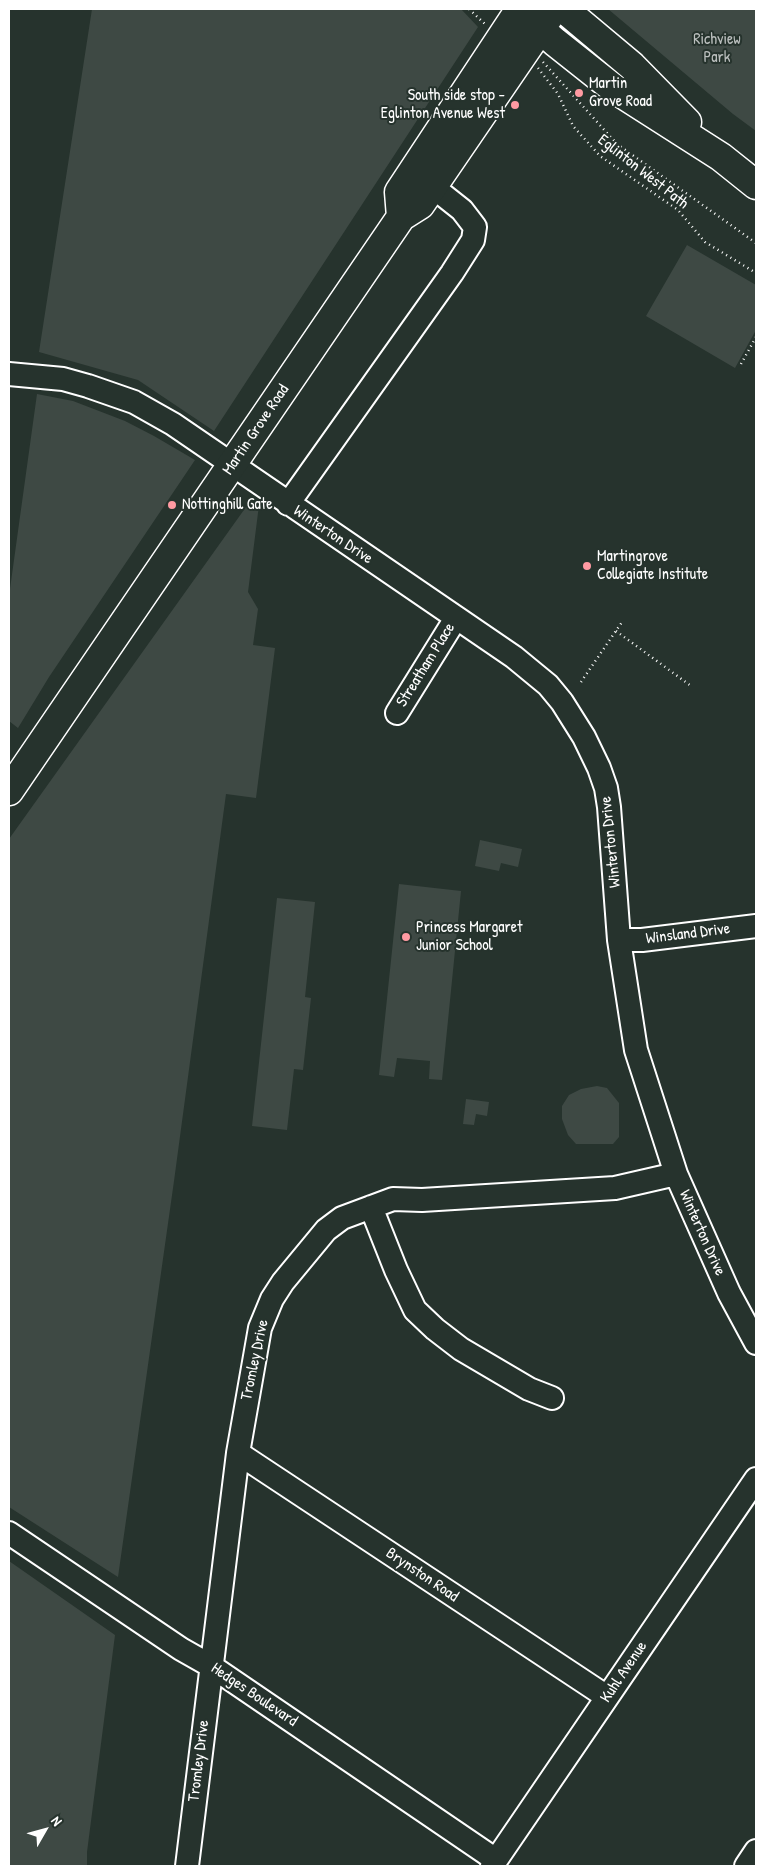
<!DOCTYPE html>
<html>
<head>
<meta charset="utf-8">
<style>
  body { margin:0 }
  #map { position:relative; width:765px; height:1875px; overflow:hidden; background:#26332d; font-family:"Patrick Hand",sans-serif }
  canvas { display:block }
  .frame { position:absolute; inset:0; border:10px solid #fff; pointer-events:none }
  .north { position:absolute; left:20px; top:1805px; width:50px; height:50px; -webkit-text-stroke:4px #26332d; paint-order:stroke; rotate:52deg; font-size:14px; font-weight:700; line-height:20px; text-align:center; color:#fff }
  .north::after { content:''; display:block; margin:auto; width:18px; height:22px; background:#fff; clip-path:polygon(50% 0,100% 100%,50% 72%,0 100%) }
</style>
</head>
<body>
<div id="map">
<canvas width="765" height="1875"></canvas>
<div class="frame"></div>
<div class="north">N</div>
</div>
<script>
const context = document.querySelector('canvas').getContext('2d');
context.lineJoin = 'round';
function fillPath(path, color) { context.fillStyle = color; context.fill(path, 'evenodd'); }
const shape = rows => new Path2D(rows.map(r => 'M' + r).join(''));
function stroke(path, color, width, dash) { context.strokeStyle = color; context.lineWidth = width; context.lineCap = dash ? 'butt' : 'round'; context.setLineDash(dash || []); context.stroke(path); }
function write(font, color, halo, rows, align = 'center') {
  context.font = font + ' "Patrick Hand",sans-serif'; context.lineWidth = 4; context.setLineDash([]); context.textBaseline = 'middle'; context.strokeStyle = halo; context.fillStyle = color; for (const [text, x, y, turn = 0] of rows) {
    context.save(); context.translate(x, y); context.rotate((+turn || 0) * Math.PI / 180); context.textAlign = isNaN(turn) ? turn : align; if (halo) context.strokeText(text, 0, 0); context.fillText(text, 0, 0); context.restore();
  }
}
const green = shape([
  [92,9,461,9,478,27,214,431,138,380,39,352],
  [608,9,756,9,756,131,733,114],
  [687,245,756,285,756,330,735,368,646,316],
  [37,394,73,401,125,421,154,436,195,460,49,677,18,728,9,721,9,596],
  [251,500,259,505,248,592,258,609,253,645,275,648,256,798,226,794,174,1181,118,1577,9,1507,9,839],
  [480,840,522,849,518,867,501,863,499,871,475,866],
  [399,884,461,891,442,1080,429,1079,430,1061,397,1058,394,1077,379,1075],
  [277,898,315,902,305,997,311,998,303,1070,294,1069,287,1130,252,1126],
  [597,1086,607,1088,619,1103,619,1137,613,1144,576,1144,568,1135,562,1119,562,1106,569,1095,581,1089],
  [466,1099,489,1102,487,1116,476,1114,474,1125,463,1124],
  [9,1561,115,1635,87,1852,87,1866,9,1866]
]);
const path = shape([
  [469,9,486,25],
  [543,62,617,144,756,243],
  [538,68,558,94,573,126,600,156,678,210,705,242,756,273],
  [741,364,756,337],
  [616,631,691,686],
  [581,682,622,622]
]);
const minor = shape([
  [9,374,63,379,88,386,134,402,173,424,514,657,548,685,562,702,584,737,599,768,606,788,609,807,619,940,636,1050,676,1174,729,1293,756,1343],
  [288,504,452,273,473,240,475,227,462,210,433,187],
  [397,713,456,618],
  [619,940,642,940,756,926],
  [371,1207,396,1270,415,1310,435,1329,461,1349,529,1389,552,1398],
  [238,1453,607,1697],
  [9,1533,181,1649,211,1666,496,1860],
  [187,1866,238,1453,260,1328,272,1299,283,1282,326,1230,342,1218,393,1199,422,1200,615,1188,676,1174],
  [492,1866,756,1479],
  [746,1866,756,1851]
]);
const major = shape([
  [517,9,555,42,613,88,721,157,756,185],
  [564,9,632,66,687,122],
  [401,217,399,192,520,9],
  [9,791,401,217,420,205,554,9]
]);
const markers = [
  [579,93,5,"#ff9aa2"],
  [515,105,5,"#ff9aa2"],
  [172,505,5,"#ff9aa2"],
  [587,566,5,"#ff9aa2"],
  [406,937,5,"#ff9aa2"]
];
const parkNames = [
  ["Richview",717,40],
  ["Park",717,58]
];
const poiNames = [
  ["Martin",589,84],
  ["Grove Road",589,102],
  ["South side stop -",505,96,"right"],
  ["Eglinton Avenue West",505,114,"right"],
  ["Nottinghill Gate",182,505],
  ["Martingrove",597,557],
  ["Collegiate Institute",597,575],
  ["Princess Margaret",416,928],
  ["Junior School",416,946]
];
const streetNames = [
  ["Eglinton West Path",643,172,38],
  ["Martin Grove Road",256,430,-56],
  ["Winterton Drive",333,535,34],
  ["Streatham Place",426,665,-58],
  ["Winterton Drive",611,842,-96],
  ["Winsland Drive",688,934,-7],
  ["Winterton Drive",702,1233,66],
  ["Tromley Drive",255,1360,-78],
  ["Brynston Road",422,1575,34],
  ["Kuhl Avenue",624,1672,-56],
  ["Hedges Boulevard",254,1695,34],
  ["Tromley Drive",199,1761,-83]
];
fillPath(green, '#3e4944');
stroke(minor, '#fff', 26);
stroke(major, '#fff', 31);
stroke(path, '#fff', 2.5, [1, 4]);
stroke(minor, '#26332d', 22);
stroke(major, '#26332d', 28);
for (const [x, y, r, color] of markers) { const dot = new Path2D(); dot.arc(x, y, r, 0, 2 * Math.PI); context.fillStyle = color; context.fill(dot); stroke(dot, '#26332d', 2); }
write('16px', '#bbbfbe', '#26332d', parkNames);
write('16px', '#fff', '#26332d', poiNames, 'left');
write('16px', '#fff', '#26332d', streetNames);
</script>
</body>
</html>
